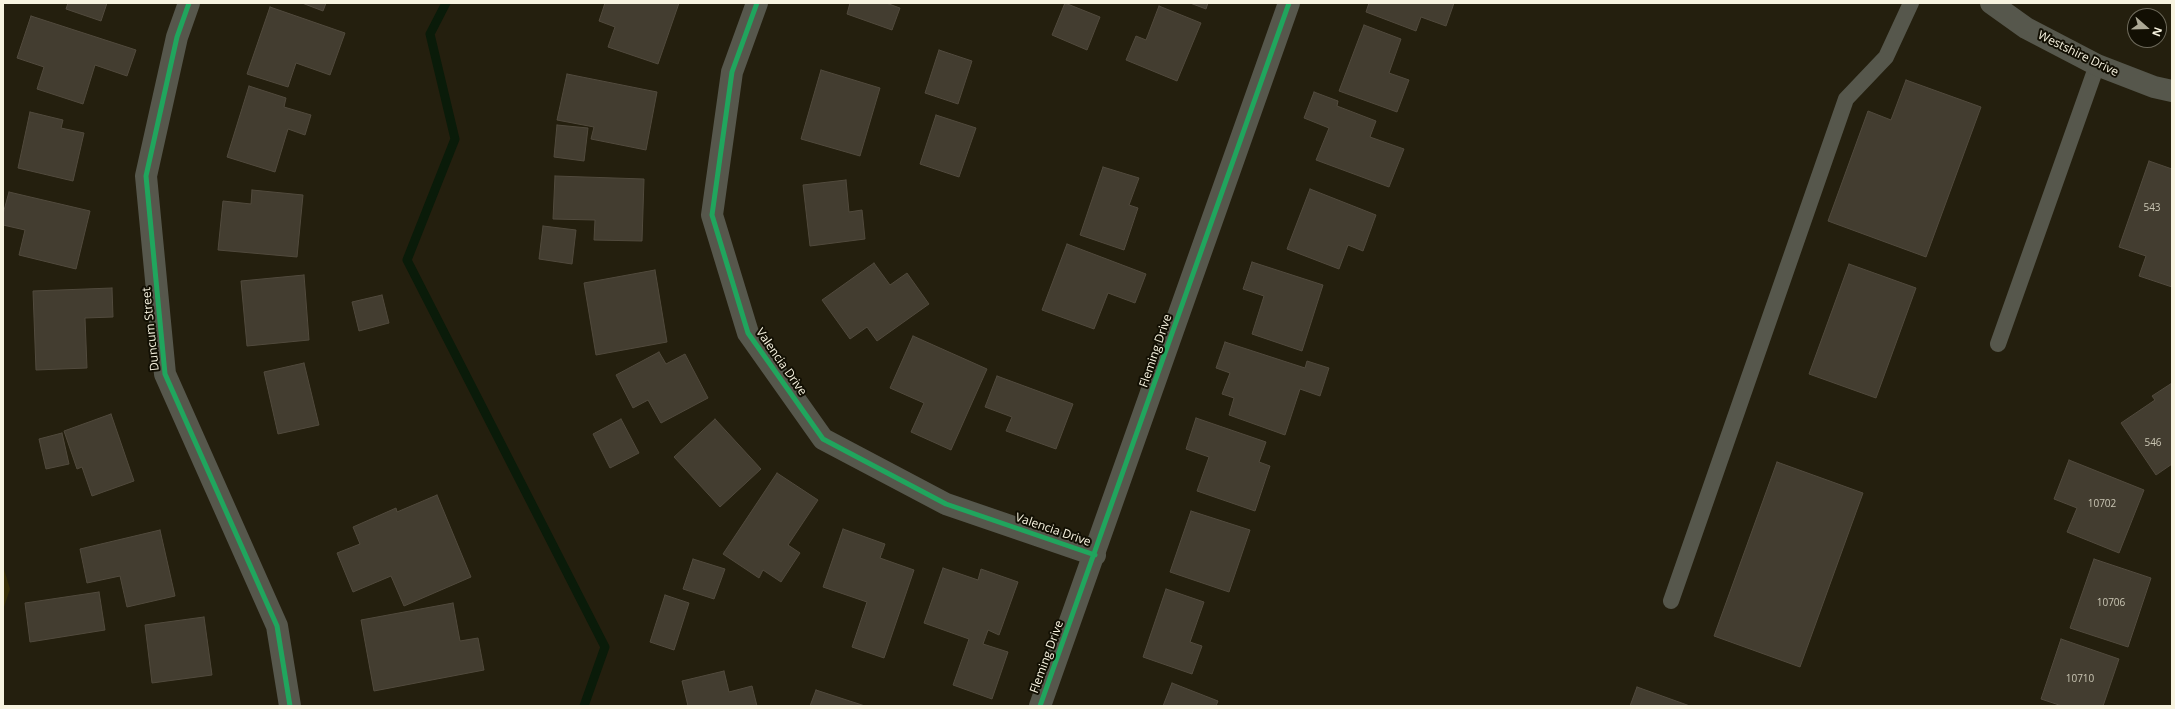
<!DOCTYPE html>
<html>
<head>
<meta charset="utf-8">
<style>
  body { margin:0 }
  #map { position:relative; width:2175px; height:709px; overflow:hidden; background:#241f0e; font-family:"Open Sans",sans-serif }
  canvas { display:block }
  .frame { position:absolute; inset:0; border:4px solid #f7f3e0; pointer-events:none }
  .north { position:absolute; left:2127px; top:8px; width:40px; height:40px; box-sizing:border-box; background:#120f03; border:1px solid #6e6a5b; border-radius:50%; rotate:110deg; font-size:11px; font-weight:700; line-height:16px; text-align:center; color:#f7f3e0 }
  .north::after { content:''; display:block; margin:auto; width:14px; height:18px; background:#ada996; clip-path:polygon(50% 0,100% 100%,50% 72%,0 100%) }
</style>
</head>
<body>
<div id="map">
<canvas width="2175" height="709"></canvas>
<div class="frame"></div>
<div class="north">N</div>
</div>
<script>
const context = document.querySelector('canvas').getContext('2d');
context.lineJoin = 'round';
function fillPath(path, color) { context.fillStyle = color; context.fill(path, 'evenodd'); }
const shape = rows => new Path2D(rows.map(r => 'M' + r).join(''));
function stroke(path, color, width, dash) { context.strokeStyle = color; context.lineWidth = width; context.lineCap = dash ? 'butt' : 'round'; context.setLineDash(dash || []); context.stroke(path); }
function write(font, color, halo, rows, align = 'center') {
  context.font = font + ' "Open Sans",sans-serif'; context.lineWidth = 4; context.setLineDash([]); context.textBaseline = 'middle'; context.strokeStyle = halo; context.fillStyle = color; for (const [text, x, y, turn = 0] of rows) {
    context.save(); context.translate(x, y); context.rotate((+turn || 0) * Math.PI / 180); context.textAlign = isNaN(turn) ? turn : align; if (halo) context.strokeText(text, 0, 0); context.fillText(text, 0, 0); context.restore();
  }
}
const built = shape([
  [3,566,10,589,3,610]
]);
const stream = shape([
  [446,3,430,34,455,139,407,260,605,647,584,706]
]);
const building = shape([
  [68,3,107,3,101,21,66,9,68,3],
  [302,3,326,3,323,11,302,3],
  [605,3,679,3,658,64,608,47,615,27,599,21,605,3],
  [850,3,886,3,900,8,892,30,847,14,850,3],
  [1065,3,1100,17,1087,50,1052,35,1065,3],
  [1190,3,1208,3,1206,9,1190,3],
  [1369,3,1454,3,1446,26,1421,17,1416,31,1366,12,1369,3],
  [1159,6,1201,23,1177,81,1126,60,1136,36,1146,40,1159,6],
  [270,7,345,33,330,75,296,63,288,87,247,74,270,7],
  [31,16,136,50,127,76,95,65,83,104,37,89,44,67,17,58,31,16],
  [1364,25,1401,39,1389,73,1409,80,1397,112,1339,91,1364,25],
  [939,50,972,61,958,104,925,93,939,50],
  [821,70,880,88,860,156,801,139,821,70],
  [567,74,657,92,646,150,591,139,594,127,557,120,567,74],
  [1906,80,1981,107,1926,257,1828,221,1868,111,1891,120,1906,80],
  [249,86,286,98,284,107,311,115,305,135,288,129,275,172,227,157,249,86],
  [1314,92,1338,101,1337,106,1376,121,1370,137,1404,149,1389,187,1316,160,1329,128,1304,118,1314,92],
  [30,112,63,120,61,128,84,133,73,181,18,168,30,112],
  [936,115,976,128,959,177,920,164,936,115],
  [557,125,588,128,584,161,554,157,557,125],
  [2149,161,2172,169,2172,287,2139,276,2146,256,2119,247,2149,161],
  [1103,167,1139,178,1129,205,1138,208,1124,250,1080,235,1103,167],
  [555,176,644,179,642,241,594,240,595,220,553,219,555,176],
  [846,180,849,212,862,210,865,239,810,246,803,185,846,180],
  [1310,189,1376,215,1363,251,1348,245,1339,269,1287,249,1310,189],
  [252,190,303,195,297,257,218,250,223,201,251,204,252,190],
  [9,192,90,211,76,269,19,255,25,230,3,225,3,214,9,192],
  [543,226,576,230,572,264,539,259,543,226],
  [1067,244,1146,274,1135,303,1108,293,1094,329,1042,310,1067,244],
  [1252,262,1323,285,1302,351,1252,334,1264,296,1243,289,1252,262],
  [874,263,890,285,907,273,929,304,877,341,867,327,850,339,822,300,874,263],
  [1849,264,1916,288,1876,398,1809,374,1849,264],
  [655,270,667,342,596,355,584,283,655,270],
  [304,275,309,340,247,346,241,281,304,275],
  [112,288,113,317,85,318,87,368,36,370,33,291,112,288],
  [382,295,389,323,359,331,352,302,382,295],
  [913,336,987,369,951,450,911,432,924,403,890,388,913,336],
  [1225,342,1305,368,1307,361,1329,368,1320,396,1300,389,1285,435,1229,415,1234,398,1222,394,1230,373,1216,368,1225,342],
  [659,352,666,364,685,354,708,398,661,423,648,400,633,408,616,375,659,352],
  [304,363,319,425,278,434,264,372,304,363],
  [997,376,1073,404,1056,449,1006,431,1012,417,985,407,997,376],
  [2172,383,2172,464,2156,475,2121,423,2155,400,2152,396,2172,383],
  [111,414,134,481,92,496,82,467,77,469,64,431,111,414],
  [1196,418,1266,442,1259,462,1270,466,1255,511,1197,491,1209,457,1186,449,1196,418],
  [621,419,639,453,610,468,593,434,621,419],
  [715,419,761,469,720,507,674,457,715,419],
  [62,433,69,464,46,469,39,439,62,433],
  [2069,460,2144,490,2119,553,2067,532,2077,508,2054,499,2069,460],
  [1777,462,1863,493,1800,667,1714,636,1777,462],
  [777,473,818,500,788,545,800,553,781,582,763,570,759,578,723,554,777,473],
  [437,495,471,577,404,606,391,576,353,592,337,553,360,544,353,527,396,508,397,512,437,495],
  [1191,511,1250,530,1229,592,1170,572,1191,511],
  [843,529,885,544,880,558,914,570,884,658,852,647,867,602,823,587,843,529],
  [160,530,175,596,127,607,120,576,87,583,80,549,160,530],
  [693,559,725,569,714,599,683,589,693,559],
  [2094,559,2151,578,2128,647,2070,628,2094,559],
  [943,568,978,580,981,569,1018,582,999,635,988,630,983,644,1008,652,992,699,953,685,969,639,924,623,943,568],
  [1166,589,1204,602,1190,642,1202,646,1192,674,1143,657,1166,589],
  [99,592,105,630,30,642,25,603,99,592],
  [665,595,689,603,674,650,650,642,665,595],
  [453,603,460,641,478,638,484,670,374,691,361,620,453,603],
  [204,617,212,675,152,683,145,625,204,617],
  [2061,639,2119,659,2103,706,2062,706,2041,699,2061,639],
  [724,671,729,692,752,686,757,706,688,706,682,681,724,671],
  [1172,683,1218,701,1216,706,1163,706,1172,683],
  [1637,687,1690,706,1630,706,1637,687],
  [816,690,865,706,810,706,816,690]
]);
const lane = shape([
  [1998,344,2097,65],
  [1671,601,1846,99,1886,57,1911,3]
]);
const street = shape([
  [189,3,177,37,146,176,165,374,277,626,290,706],
  [757,3,732,72,712,215,748,333,823,439,946,504,1095,555],
  [1991,3,2026,28,2097,65,2154,87,2172,91],
  [1040,706,1289,3]
]);
const cycleway = shape([
  [189,3,177,37,146,176,165,374,277,626,290,706],
  [757,3,732,72,712,215,748,333,823,439,946,504,1095,555],
  [1040,706,1289,3]
]);
const numberNames = [
  ["543",2152,208],
  ["546",2153,443],
  ["10702",2102,504],
  ["10706",2111,603],
  ["10710",2080,679]
];
const streetNames = [
  ["Westshire Drive",2078,54,26],
  ["Duncum Street",151,329,-96],
  ["Fleming Drive",1156,351,-71],
  ["Valencia Drive",781,362,55],
  ["Valencia Drive",1053,530,19],
  ["Fleming Drive",1047,657,-70]
];
fillPath(built, '#352c04');
stroke(stream, '#0a1b09', 9);
fillPath(building, '#433d30');
stroke(building, '#514a3d', 1);
stroke(lane, '#56574c', 16);
stroke(street, '#56574c', 22);
stroke(cycleway, '#20a55d', 5);
write('10px', '#cac6b4', null, numberNames);
write('12px', '#f7f3e0', '#120f03', streetNames);
</script>
</body>
</html>
